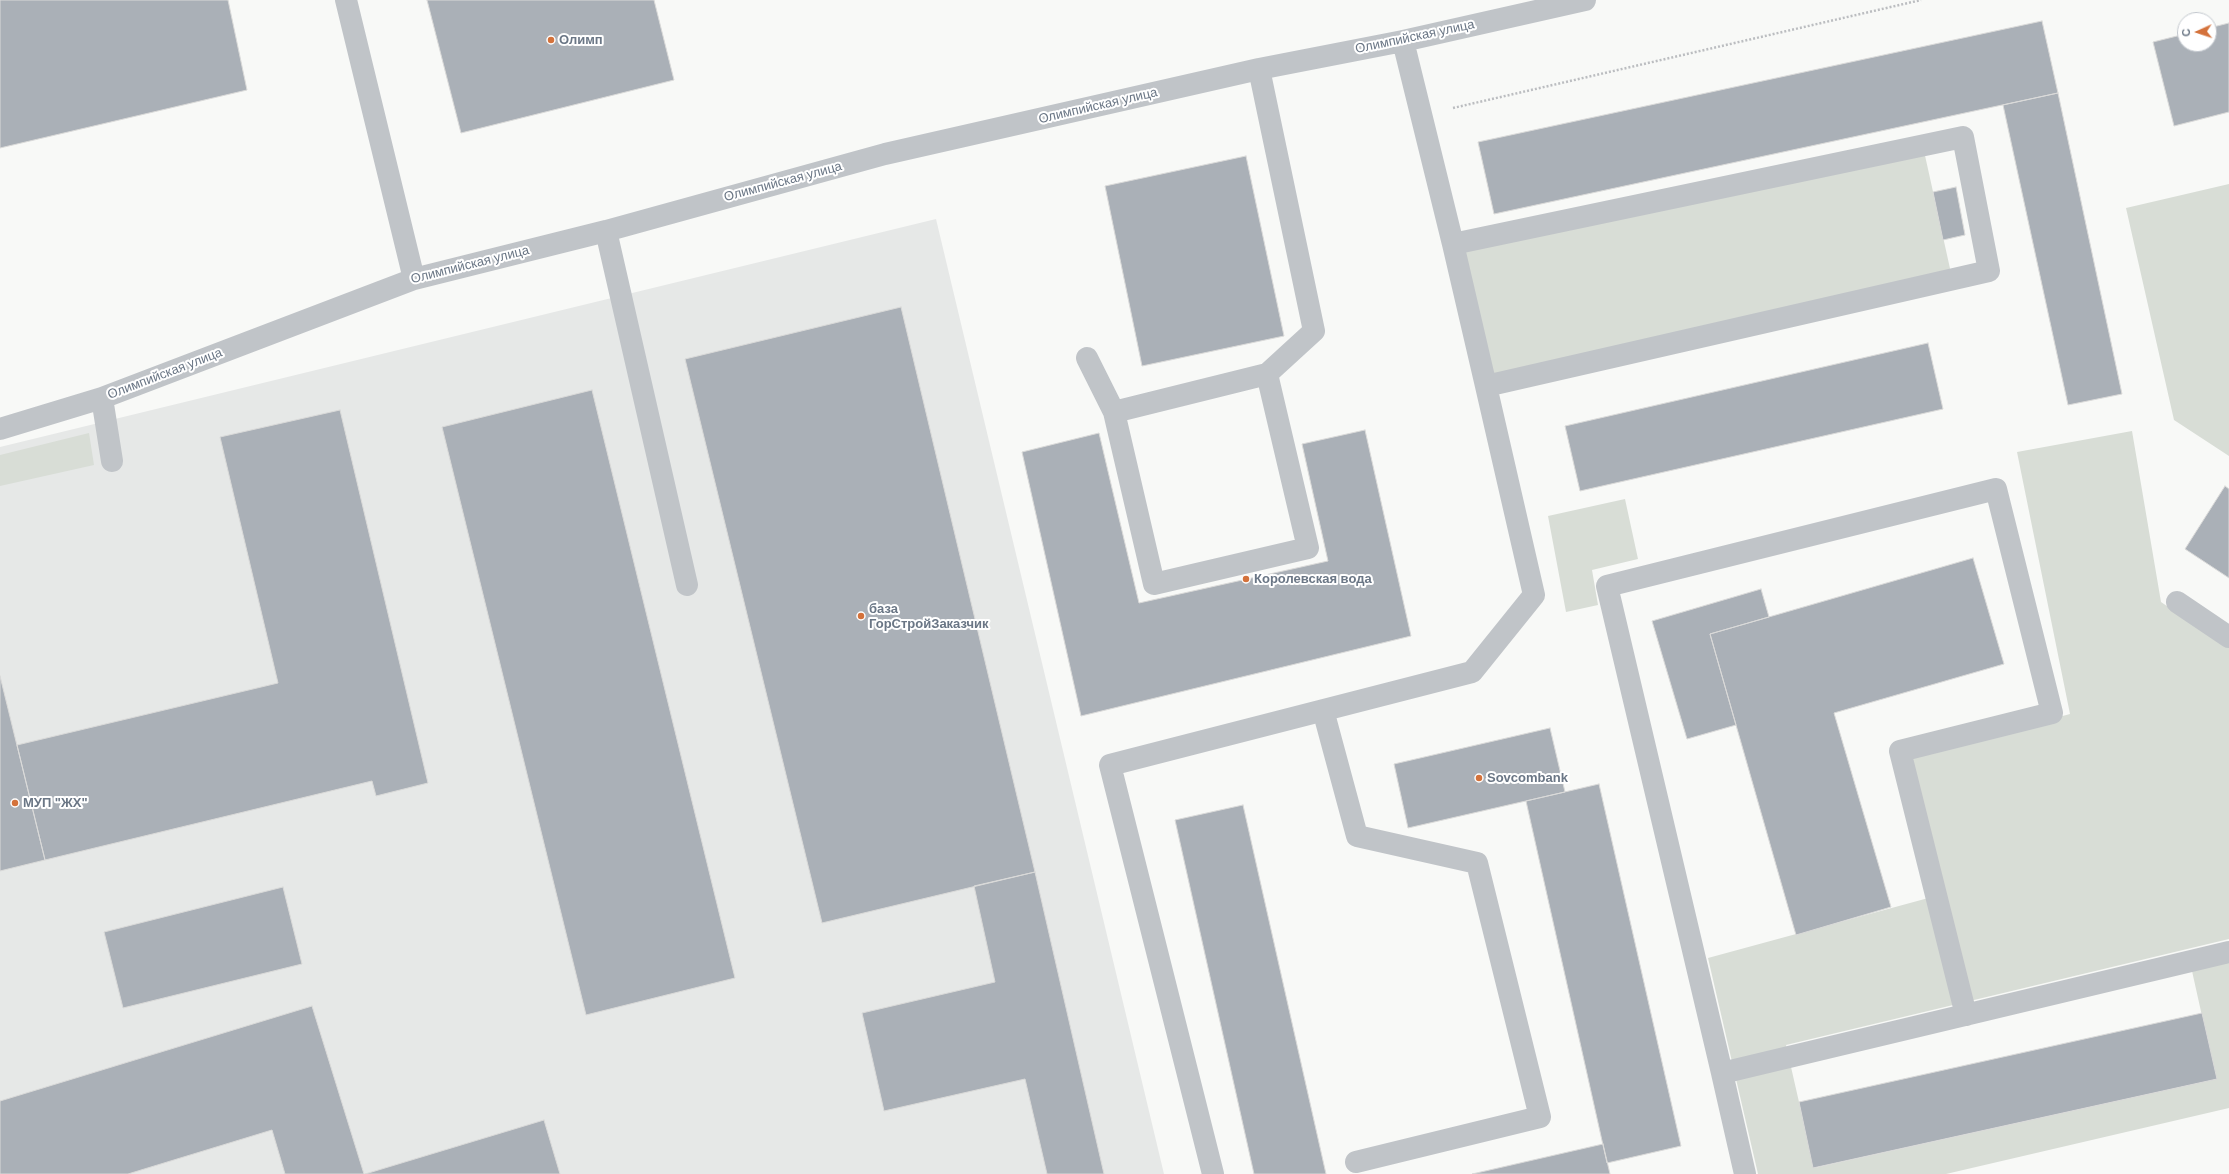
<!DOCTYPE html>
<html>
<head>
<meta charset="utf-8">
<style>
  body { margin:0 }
  #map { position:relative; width:2229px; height:1174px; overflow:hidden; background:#f8f9f7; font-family:Arial,sans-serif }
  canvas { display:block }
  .north { position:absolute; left:2177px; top:12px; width:40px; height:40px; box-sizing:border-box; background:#fff; border:1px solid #c3c8ce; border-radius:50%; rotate:267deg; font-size:11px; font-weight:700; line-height:16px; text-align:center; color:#6a7685 }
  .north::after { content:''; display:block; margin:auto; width:14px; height:18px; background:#d4723b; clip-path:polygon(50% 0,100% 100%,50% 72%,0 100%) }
</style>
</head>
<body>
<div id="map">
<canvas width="2229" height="1174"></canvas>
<div class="north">С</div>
</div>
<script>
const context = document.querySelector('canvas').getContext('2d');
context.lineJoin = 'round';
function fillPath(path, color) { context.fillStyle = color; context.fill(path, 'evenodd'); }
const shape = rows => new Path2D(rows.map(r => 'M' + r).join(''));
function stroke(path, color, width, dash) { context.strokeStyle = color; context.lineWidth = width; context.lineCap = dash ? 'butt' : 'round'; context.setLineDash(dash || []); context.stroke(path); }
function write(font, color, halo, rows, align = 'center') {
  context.font = font + ' Arial,sans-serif'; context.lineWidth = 4; context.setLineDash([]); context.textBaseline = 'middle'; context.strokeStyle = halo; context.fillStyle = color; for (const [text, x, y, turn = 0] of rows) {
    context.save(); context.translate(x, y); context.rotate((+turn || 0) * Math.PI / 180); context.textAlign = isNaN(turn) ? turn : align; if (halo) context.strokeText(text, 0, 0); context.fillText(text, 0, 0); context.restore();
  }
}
const built = shape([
  [936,219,1164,1174,0,1174,0,447]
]);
const green = shape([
  [1924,151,1951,273,1489,379,1460,249],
  [2229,184,2229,456,2174,420,2126,208],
  [2132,431,2161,602,2229,648,2229,939,1786,1045,1814,1168,2216,1079,2192,971,2229,962,2229,1108,1946,1174,1758,1174,1708,958,1943,894,1906,758,2070,714,2017,452],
  [89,433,94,465,0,486,0,455],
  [1625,499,1638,559,1592,570,1598,605,1566,612,1548,516]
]);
const building = shape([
  [0,0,228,0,247,90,0,148,0,0],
  [427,0,654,0,674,80,461,133,427,0],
  [2042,21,2058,93,1494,214,1478,142,2042,21],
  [2229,23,2229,112,2174,126,2153,42,2185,34,2185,44,2209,44,2209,28,2229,23],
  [2058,93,2122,394,2068,405,2003,105,2058,93],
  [1246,156,1284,336,1142,366,1105,186,1246,156],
  [1956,187,1965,235,1943,240,1933,192,1956,187],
  [901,307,1035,872,822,923,685,359,901,307],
  [1928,343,1943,409,1580,491,1565,426,1928,343],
  [592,390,735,978,586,1015,442,427,592,390],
  [340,410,428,783,376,796,372,781,45,860,17,745,278,683,220,437,340,410],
  [1365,430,1411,636,1081,716,1022,452,1099,433,1139,603,1328,561,1302,444,1365,430],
  [2225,486,2229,489,2229,578,2185,549,2225,486],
  [1973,558,2004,664,1834,713,1891,907,1796,935,1710,634,1973,558],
  [1761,589,1769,617,1710,634,1736,725,1687,739,1652,621,1761,589],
  [0,676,45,860,0,871,0,676],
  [1550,728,1565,792,1408,828,1394,764,1550,728],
  [1599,784,1681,1146,1607,1163,1526,801,1599,784],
  [1243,805,1326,1174,1254,1174,1175,820,1243,805],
  [1035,872,1104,1174,1047,1174,1025,1079,884,1111,862,1013,995,982,974,886,1035,872],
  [283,887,302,964,123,1008,104,932,283,887],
  [312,1006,364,1174,285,1174,272,1130,128,1174,0,1174,0,1101,312,1006],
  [2202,1013,2217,1079,1813,1168,1799,1102,2202,1013],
  [544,1120,560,1174,365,1174,544,1120],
  [1603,1144,1610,1174,1472,1174,1603,1144]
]);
const path = shape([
  [1453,108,1921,0]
]);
const minor = shape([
  [346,0,414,279],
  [1259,69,1314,331,1267,374],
  [606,231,687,585],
  [1453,244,1486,386],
  [1087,358,1114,412],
  [1267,374,1308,548,1154,584,1114,412,1267,374],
  [102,398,112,461],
  [0,429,102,398,414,279,606,231,885,154,1259,69,1403,41,1585,0],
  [2177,602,2229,637],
  [1323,710,1357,836,1477,863,1540,1117,1356,1162],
  [1722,1073,1607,586,1996,489,2052,713,1900,751,1966,1015],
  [1213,1174,1110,765,1472,672,1534,595,1486,386,1989,271,1963,137,1453,244,1403,41],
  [1745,1174,1722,1073,2229,952]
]);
const markers = [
  [551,40,4,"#d4723b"],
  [1246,579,4,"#d4723b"],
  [861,616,4,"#d4723b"],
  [1479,778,4,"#d4723b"],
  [15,803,4,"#d4723b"]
];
const streetNames = [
  ["Олимпийская улица",1415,37,-12],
  ["Олимпийская улица",1098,106,-13],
  ["Олимпийская улица",783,182,-15],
  ["Олимпийская улица",470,265,-14],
  ["Олимпийская улица",165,374,-21]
];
const poiNames = [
  ["Олимп",559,40],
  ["Королевская вода",1254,579],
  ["база",869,609],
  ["ГорСтройЗаказчик",869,624],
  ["Sovcombank",1487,778],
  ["МУП \"ЖХ\"",23,803]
];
fillPath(built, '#e6e8e7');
fillPath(green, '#d8ddd6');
fillPath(building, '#aab0b7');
stroke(building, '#dadad9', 1);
stroke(path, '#bbbdc0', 2.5, [2, 2]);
stroke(minor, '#c0c4c8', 22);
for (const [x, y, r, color] of markers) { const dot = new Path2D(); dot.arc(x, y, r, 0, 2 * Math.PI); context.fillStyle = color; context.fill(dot); stroke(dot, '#fff', 1.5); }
write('13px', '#6a7685', '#fff', streetNames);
write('bold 13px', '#6a7685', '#fff', poiNames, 'left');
</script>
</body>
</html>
